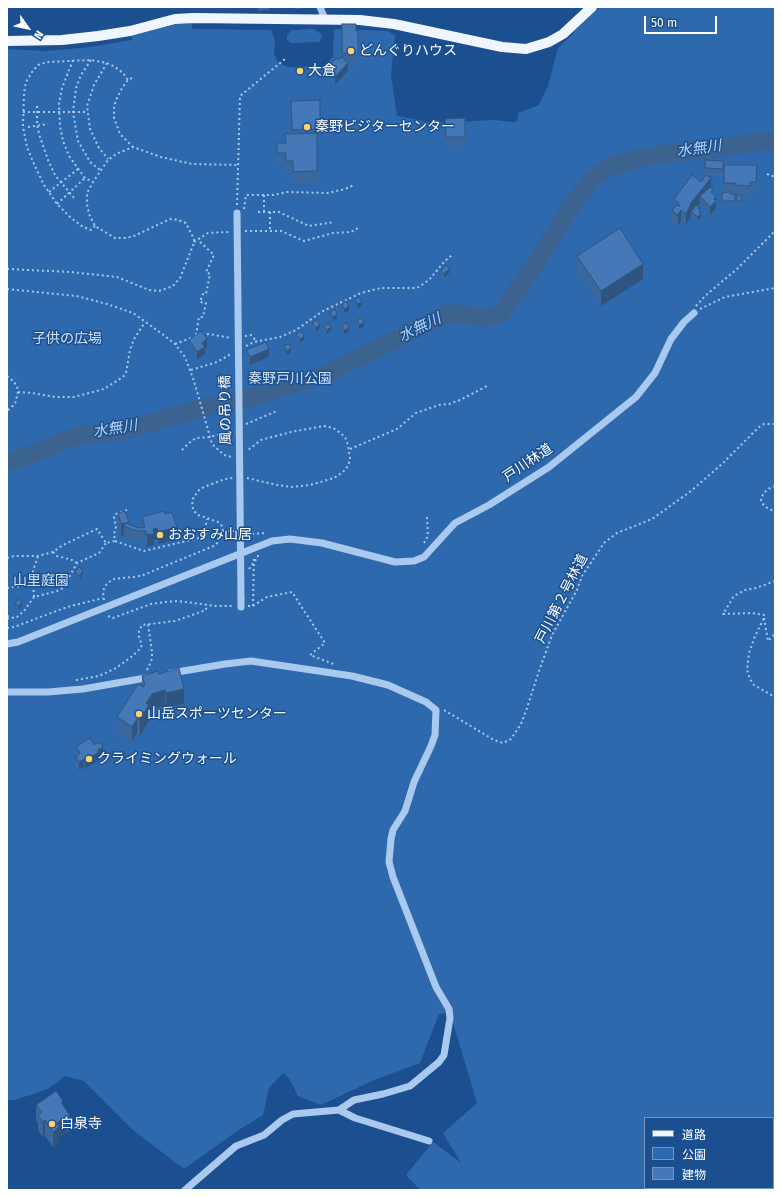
<!DOCTYPE html>
<html>
<head>
<meta charset="utf-8">
<style>
  body { margin:0 }
  #map { position:relative; width:782px; height:1197px; overflow:hidden; background:#1b4f8f; font-family:"Fira Sans","Noto Sans JP",sans-serif }
  canvas { display:block }
  .frame { position:absolute; inset:0; border:8px solid #fff; pointer-events:none }
  .legend { position:absolute; left:644px; top:1117px; width:130px; height:72px; box-sizing:border-box; background:#1b4f8f; border:1px solid #7695bc; margin:0; padding:5px 7px; list-style:none; font-size:12px; color:#fff }
  .legend li { display:flex; align-items:center; gap:8px; height:20px }
  .legend b { width:20px; border:1px solid #7695bc }
  .north { position:absolute; left:8px; top:8px; width:40px; height:40px; -webkit-text-stroke:3px #1b4f8f; paint-order:stroke; rotate:123deg; font-size:11px; font-weight:700; line-height:16px; text-align:center; color:#fff }
  .north::after { content:''; display:block; margin:auto; width:14px; height:18px; background:#fff; clip-path:polygon(50% 0,100% 100%,50% 72%,0 100%) }
  .scale { position:absolute; left:644px; top:16px; width:73px; height:18px; box-sizing:border-box; border:2px solid #fff; border-top:0; padding-left:5px; font-size:12px; line-height:14px; white-space:nowrap; color:#fff; -webkit-text-stroke:3px #1b4f8f; paint-order:stroke }
</style>
</head>
<body>
<div id="map">
<canvas width="782" height="1197"></canvas>
<div class="frame"></div>
<ul class="legend">
<li><b style="height:5px;background:#f0f6ff"></b>道路</li>
<li><b style="height:11px;background:#2e69ad"></b>公園</li>
<li><b style="height:11px;background:#4478b7"></b>建物</li>
</ul>
<div class="north">N</div>
<div class="scale">50 m</div>
</div>
<script>
const context = document.querySelector('canvas').getContext('2d');
context.lineJoin = 'round';
function fillPath(path, color) { context.fillStyle = color; context.fill(path, 'evenodd'); }
const shape = rows => new Path2D(rows.map(r => 'M' + r).join(''));
function stroke(path, color, width, dash) { context.strokeStyle = color; context.lineWidth = width; context.lineCap = dash ? 'butt' : 'round'; context.setLineDash(dash || []); context.stroke(path); }
function write(font, color, halo, rows, align = 'center') {
  context.font = font + ' "Fira Sans","Noto Sans JP",sans-serif'; context.lineWidth = 3; context.setLineDash([]); context.textBaseline = 'middle'; context.strokeStyle = halo; context.fillStyle = color; for (const [text, x, y, turn = 0] of rows) {
    context.save(); context.translate(x, y); context.rotate((+turn || 0) * Math.PI / 180); context.textAlign = isNaN(turn) ? turn : align; if (halo) context.strokeText(text, 0, 0); context.fillText(text, 0, 0); context.restore();
  }
}
const green = shape([
  [600,7,775,7,775,1190,420,1190,406,1175,433,1142,461,1163,443,1133,477,1103,450,1013,439,1014,420,1063,374,1080,321,1105,298,1096,289,1078,283,1073,269,1088,263,1115,240,1129,184,1169,133,1130,84,1081,65,1076,48,1089,15,1100,7,1100,7,49,46,51,90,47,132,40,132,35,177,24,192,22,192,29,271,30,275,40,274,54,278,62,283,65,289,67,323,66,328,63,333,56,334,29,387,31,395,35,391,75,397,116,434,123,494,120,513,122,517,121,518,113,539,105,548,86,558,48,573,34,575,30],
  [645,1118,773,1118,773,1188,645,1188],
  [314,29,321,34,322,37,319,42,291,43,287,40,287,35,292,30]
]);
const river = shape([
  [7,462,22,458,79,435,118,432,205,407,249,398,324,375,449,313,483,318,500,314,533,268,568,211,591,180,609,167,640,158,675,152,701,151,767,140,775,142]
]);
const path = shape([
  [73,60,62,88,59,104,60,126,63,141,69,156,85,178,93,182],
  [91,60,81,75,76,88,73,112,78,141,90,162,100,170],
  [107,63,94,85,87,106,90,129,99,148,108,159],
  [132,78,128,80,122,88,116,100,114,108,114,118,120,134,133,147],
  [37,106,37,125,40,137,48,160,55,175,74,198],
  [23,112,88,112],
  [28,127,48,124],
  [767,174,775,177],
  [49,192,78,169],
  [264,195,264,212],
  [57,204,85,178],
  [237,205,240,96,285,59],
  [244,209,246,195,274,195,287,192,328,193,345,189,354,185],
  [258,212,279,212,309,226,334,222],
  [270,212,270,230],
  [95,226,91,230,83,227,70,217,57,204,44,185,34,164,27,147,23,127,24,93,26,82,32,72,38,65,47,62,91,60,107,63,115,67,123,73,128,80],
  [245,231,281,231,304,241,333,233,351,232,358,228],
  [194,242,208,233,229,232],
  [7,269,71,272,117,277,149,290,159,291,173,286,180,278,194,243,194,239,186,223,178,220,170,219,134,236,126,238,115,238,95,226,89,214,87,204,87,193,93,182,108,160,116,154,133,147,161,157,192,164,238,165],
  [7,289,77,296,107,304,133,313,161,333,175,344,185,357,194,381,212,444,224,455,232,457],
  [696,306,705,296,737,269,775,231],
  [700,309,725,297,775,288],
  [196,335,199,317,203,317,206,303,200,302,203,294,206,294,210,274,206,272,214,255,198,240],
  [202,335,209,334,231,338],
  [245,336,251,335,257,342],
  [175,344,196,336],
  [246,346,254,342,280,337,296,330,323,311,361,293,381,288,417,288,429,280,444,262,453,254],
  [191,370,217,362,231,354],
  [7,376,13,381,17,386,18,392,15,404,7,411],
  [18,392,32,393,55,397,74,397,104,389,123,377,126,373,130,350,134,339,145,322],
  [246,424,277,411],
  [350,449,397,429,416,413,439,405,449,404,460,400,489,385],
  [182,450,189,443,196,438,210,437,231,431],
  [247,478,277,485,292,487,310,485,334,478,343,472,348,466,350,459,348,445,345,437,339,432,333,428,324,426,291,432,261,440,248,450],
  [775,486,768,489,763,494,761,500,764,506,775,512],
  [127,510,116,514,114,517,116,527,114,534,115,541,144,551,199,538,206,535,206,522,207,519],
  [223,531,234,531],
  [247,534,267,533],
  [424,543,428,536,427,517],
  [53,552,57,556,72,560,77,563],
  [7,558,14,556,38,556,53,552,63,545,97,529,106,543,115,541],
  [249,569,258,557,258,555],
  [33,580,34,597],
  [775,581,756,588,745,590,734,596,723,614,752,613,764,615,764,618,755,636,749,653,747,670,750,679,754,685,775,697],
  [7,588,21,586,33,580,33,571,38,556],
  [104,600,103,592,105,586,109,582,114,579,141,576,216,545,223,533,222,526,218,522,198,515,193,510,192,500,199,490,204,487,225,479,233,478],
  [248,606,253,606,267,597,292,592,325,643,310,655,336,665],
  [253,606,254,557],
  [7,616,14,618,17,617,24,611,34,597,57,591,63,588,77,563,99,553,106,543],
  [108,616,113,618,151,604,165,602,178,601,216,606,234,606],
  [764,618,768,641,775,634],
  [7,619,11,617],
  [7,628,14,627,67,607,103,598],
  [147,670,152,659,152,652,148,624],
  [76,680,99,676,116,668,130,658,140,649,142,645,139,637,139,631,142,625,175,621,195,614,206,610,206,604],
  [444,710,494,740,503,743,511,739,521,724,527,708,539,671,552,635,577,590,582,576,604,543,617,533,652,519,691,491,722,464,759,427,764,424,775,424],
  [7,1189,7,1190]
]);
const minor = shape([
  [320,7,325,19],
  [241,599,241,607],
  [7,644,18,642,272,541,290,539,322,543,395,562,414,561,424,557,455,523,489,505,549,467,636,397,655,373,671,339,684,322,694,313],
  [171,673,225,664,251,661,352,676,388,685,426,702,436,710,435,735,431,746,414,782,405,811,393,830,391,839,389,862,393,877,436,987,449,1009,450,1018,444,1055,439,1062,410,1086,383,1094,354,1100,339,1110,293,1114,282,1120,264,1135,236,1146,185,1190],
  [7,692,48,692,83,689,151,677],
  [339,1110,355,1118,429,1141]
]);
const major = shape([
  [7,41,62,40,98,36,130,31,175,19,193,18,360,20,394,24,502,47,526,49,549,42,563,34,592,7]
]);
const minorBridge = shape([
  [237,213,241,599]
]);
const wall = shape([
  [258,7,269,7,269,10,258,11],
  [295,7,312,7,296,9],
  [342,24,356,31,358,31,358,65,348,65,348,71,335,85,328,79,328,71,329,70,329,66,339,60,342,57],
  [320,100,320,145,317,145,317,183,293,183,293,173,286,173,286,164,277,164,277,143,285,143,291,134,291,101],
  [465,118,465,145,446,145,445,119],
  [705,160,723,169,723,176,708,176,711,188,713,194,716,197,716,208,710,215,700,204,700,203,697,206,699,209,701,217,698,221,691,216,686,225,681,222,678,226,672,222,672,211,674,208,674,199,701,182,705,176],
  [724,165,757,165,756,193,751,194,751,198,741,197,741,205,737,205,737,196,735,196,735,204,722,205,722,193,724,193],
  [577,256,643,279,601,306,577,272],
  [441,271,450,272,444,278,441,275],
  [355,299,362,306,357,308,355,303],
  [342,304,349,311,344,313,342,308],
  [330,312,337,318,333,321,330,316],
  [357,320,364,327,359,329,357,324],
  [312,323,320,328,316,332,312,327],
  [342,325,349,332,344,334,342,329],
  [324,327,331,331,327,334,324,330],
  [296,335,304,340,300,343,296,339],
  [189,340,207,347,205,348,205,354,197,360,189,348],
  [284,345,291,353,286,355,284,349],
  [246,350,269,357,250,365,246,357],
  [118,513,129,524,139,528,142,527,142,517,165,514,177,539,158,544,157,540,154,540,154,545,147,547,146,542,138,542,125,539,124,535,121,536,118,525],
  [75,573,83,574,80,579,75,577],
  [15,604,22,606,19,610,15,608],
  [159,674,184,704,166,708,165,706,152,709,149,713,149,720,140,736,137,734,132,742,117,733,117,717,142,686,142,676],
  [94,745,103,755,99,757,99,760,85,769,84,767,79,770,76,766,76,747],
  [36,1105,63,1105,70,1116,70,1131,68,1133,67,1132,59,1137,59,1143,53,1147,45,1136,43,1137,38,1130,38,1123,36,1120]
]);
const shadedWall = shape([
  [348,63,348,71,335,85,335,77],
  [711,178,711,189,700,196,700,203,692,213,691,212,691,216,686,225,686,214,690,204],
  [716,197,716,208,710,215,710,207,714,199],
  [681,210,681,222,678,226,678,215],
  [701,213,701,217,698,221,698,217],
  [643,264,643,279,601,306,601,291],
  [450,268,450,272,444,278,444,274],
  [362,302,362,306,357,308,357,304],
  [349,307,349,311,344,313,344,309],
  [337,314,337,318,333,321,333,317],
  [364,323,364,327,359,329,359,325],
  [320,324,320,328,316,332,316,328],
  [331,327,331,331,327,334,327,330],
  [349,328,349,332,344,334,344,330],
  [304,336,304,340,300,343,300,339],
  [207,339,207,347,205,348,205,354,197,360,197,352,202,343],
  [269,349,269,357,250,365,250,357],
  [291,349,291,353,286,355,286,351],
  [124,523,124,535,121,536,121,524],
  [177,527,177,539,158,544,158,532],
  [157,528,157,540,154,540,154,545,147,547,147,535,153,529],
  [83,570,83,574,80,579,80,576],
  [22,602,22,606,19,610,19,606],
  [184,689,184,704,166,708,166,693],
  [165,690,165,706,152,709,149,713,149,720,140,736,140,720,146,703,152,694],
  [137,719,137,734,132,742,132,727],
  [103,747,103,755,99,757,99,760,85,769,85,761,98,750],
  [84,759,84,767,79,770,79,762],
  [67,1116,67,1132,59,1137,59,1143,53,1147,53,1132,57,1123],
  [70,1116,70,1131,68,1133,68,1117],
  [45,1120,45,1136,43,1137,43,1122]
]);
const building = shape([
  [342,24,356,24,356,31,358,31,358,53,342,53,342,24],
  [342,57,348,63,335,77,328,71,331,68,329,66,337,58,339,60,342,57],
  [320,100,320,129,292,130,291,101,320,100],
  [465,118,465,137,446,137,445,119,465,118],
  [317,133,317,171,293,172,293,161,286,161,286,153,277,153,277,143,286,143,285,134,317,133],
  [705,160,723,161,723,169,705,168,705,160],
  [724,165,757,165,756,182,750,182,751,186,735,185,735,183,724,183,724,165],
  [692,175,701,182,706,175,711,178,690,204,691,204,686,214,681,210,678,215,672,211,676,205,680,206,678,204,679,203,674,199,692,175],
  [710,187,713,190,711,192,716,197,714,199,716,201,710,207,700,196,710,187],
  [730,192,730,194,735,194,735,201,722,201,722,193,730,192],
  [737,195,741,195,741,201,737,201,737,195],
  [696,205,699,207,698,208,700,210,699,212,701,213,698,217,691,212,696,205],
  [620,228,643,264,601,291,577,256,620,228],
  [445,265,450,268,444,274,441,271,445,265],
  [359,297,362,302,357,304,355,299,359,297],
  [346,301,349,307,344,309,342,304,346,301],
  [335,309,337,314,333,317,330,312,335,309],
  [362,318,364,323,359,325,357,320,362,318],
  [316,320,320,324,316,328,312,323,316,320],
  [328,323,331,327,327,330,324,327,328,323],
  [347,323,349,328,344,330,342,325,347,323],
  [201,331,207,339,202,343,205,347,197,352,189,340,201,331],
  [301,331,304,336,300,339,296,335,301,331],
  [266,342,269,349,250,357,246,350,266,342],
  [290,344,291,349,286,351,284,345,290,344],
  [125,511,129,522,125,523,139,528,145,527,142,517,164,511,165,514,172,512,177,527,158,532,157,528,153,529,154,534,147,535,146,531,138,531,125,527,124,523,121,524,118,513,125,511],
  [79,567,83,570,80,576,75,573,79,567],
  [18,599,22,602,19,606,15,604,18,599],
  [179,668,184,689,166,693,165,690,152,694,146,703,149,705,140,720,137,719,132,727,117,717,138,684,143,687,145,684,142,676,158,671,159,674,179,668],
  [90,738,94,745,99,742,99,744,101,742,103,747,98,750,99,752,85,761,84,759,79,762,76,758,77,756,80,753,76,747,90,738],
  [56,1091,63,1101,61,1102,70,1116,68,1117,67,1116,57,1123,59,1127,53,1132,45,1120,43,1122,38,1115,42,1112,36,1105,56,1091]
]);
const markers = [
  [351,51,4,"#ffd166"],
  [300,71,4,"#ffd166"],
  [307,127,4,"#ffd166"],
  [160,535,4,"#ffd166"],
  [139,714,4,"#ffd166"],
  [89,759,4,"#ffd166"],
  [52,1124,4,"#ffd166"]
];
const poiNames = [
  ["どんぐりハウス",359,51],
  ["大倉",308,71],
  ["秦野ビジターセンター",315,127],
  ["おおすみ山居",168,535],
  ["山岳スポーツセンター",147,714],
  ["クライミングウォール",97,759],
  ["白泉寺",60,1124]
];
const parkNames = [
  ["子供の広場",67,339],
  ["秦野戸川公園",290,379],
  ["山里庭園",41,581]
];
const streetNames = [
  ["風の吊り橋",226,410,-91],
  ["戸川林道",528,463,-34],
  ["戸川第２号林道",562,599,-63]
];
const waterNames = [
  ["水無川",699,149,-8],
  ["水無川",420,328,-26],
  ["水無川",115,429,-9]
];
fillPath(green, '#2e69ad');
stroke(river, '#3c6290', 18);
stroke(path, '#a9c9ee', 2, [2, 3]);
stroke(minor, '#a9c9ee', 7);
stroke(major, '#f0f6ff', 10);
stroke(minorBridge, '#a9c9ee', 7);
fillPath(wall, '#3a679d');
fillPath(shadedWall, '#305480');
fillPath(building, '#4478b7');
stroke(building, '#305480', 1);
for (const [x, y, r, color] of markers) { const dot = new Path2D(); dot.arc(x, y, r, 0, 2 * Math.PI); context.fillStyle = color; context.fill(dot); stroke(dot, '#1b4f8f', 1.5); }
write('14px', '#fff', '#1b4f8f', poiNames, 'left');
write('14px', '#cfe3fa', '#1b4f8f', parkNames);
write('14px', '#fff', '#1b4f8f', streetNames);
write('italic 15px', '#b5d3f5', '#1b4f8f', waterNames);
</script>
</body>
</html>
